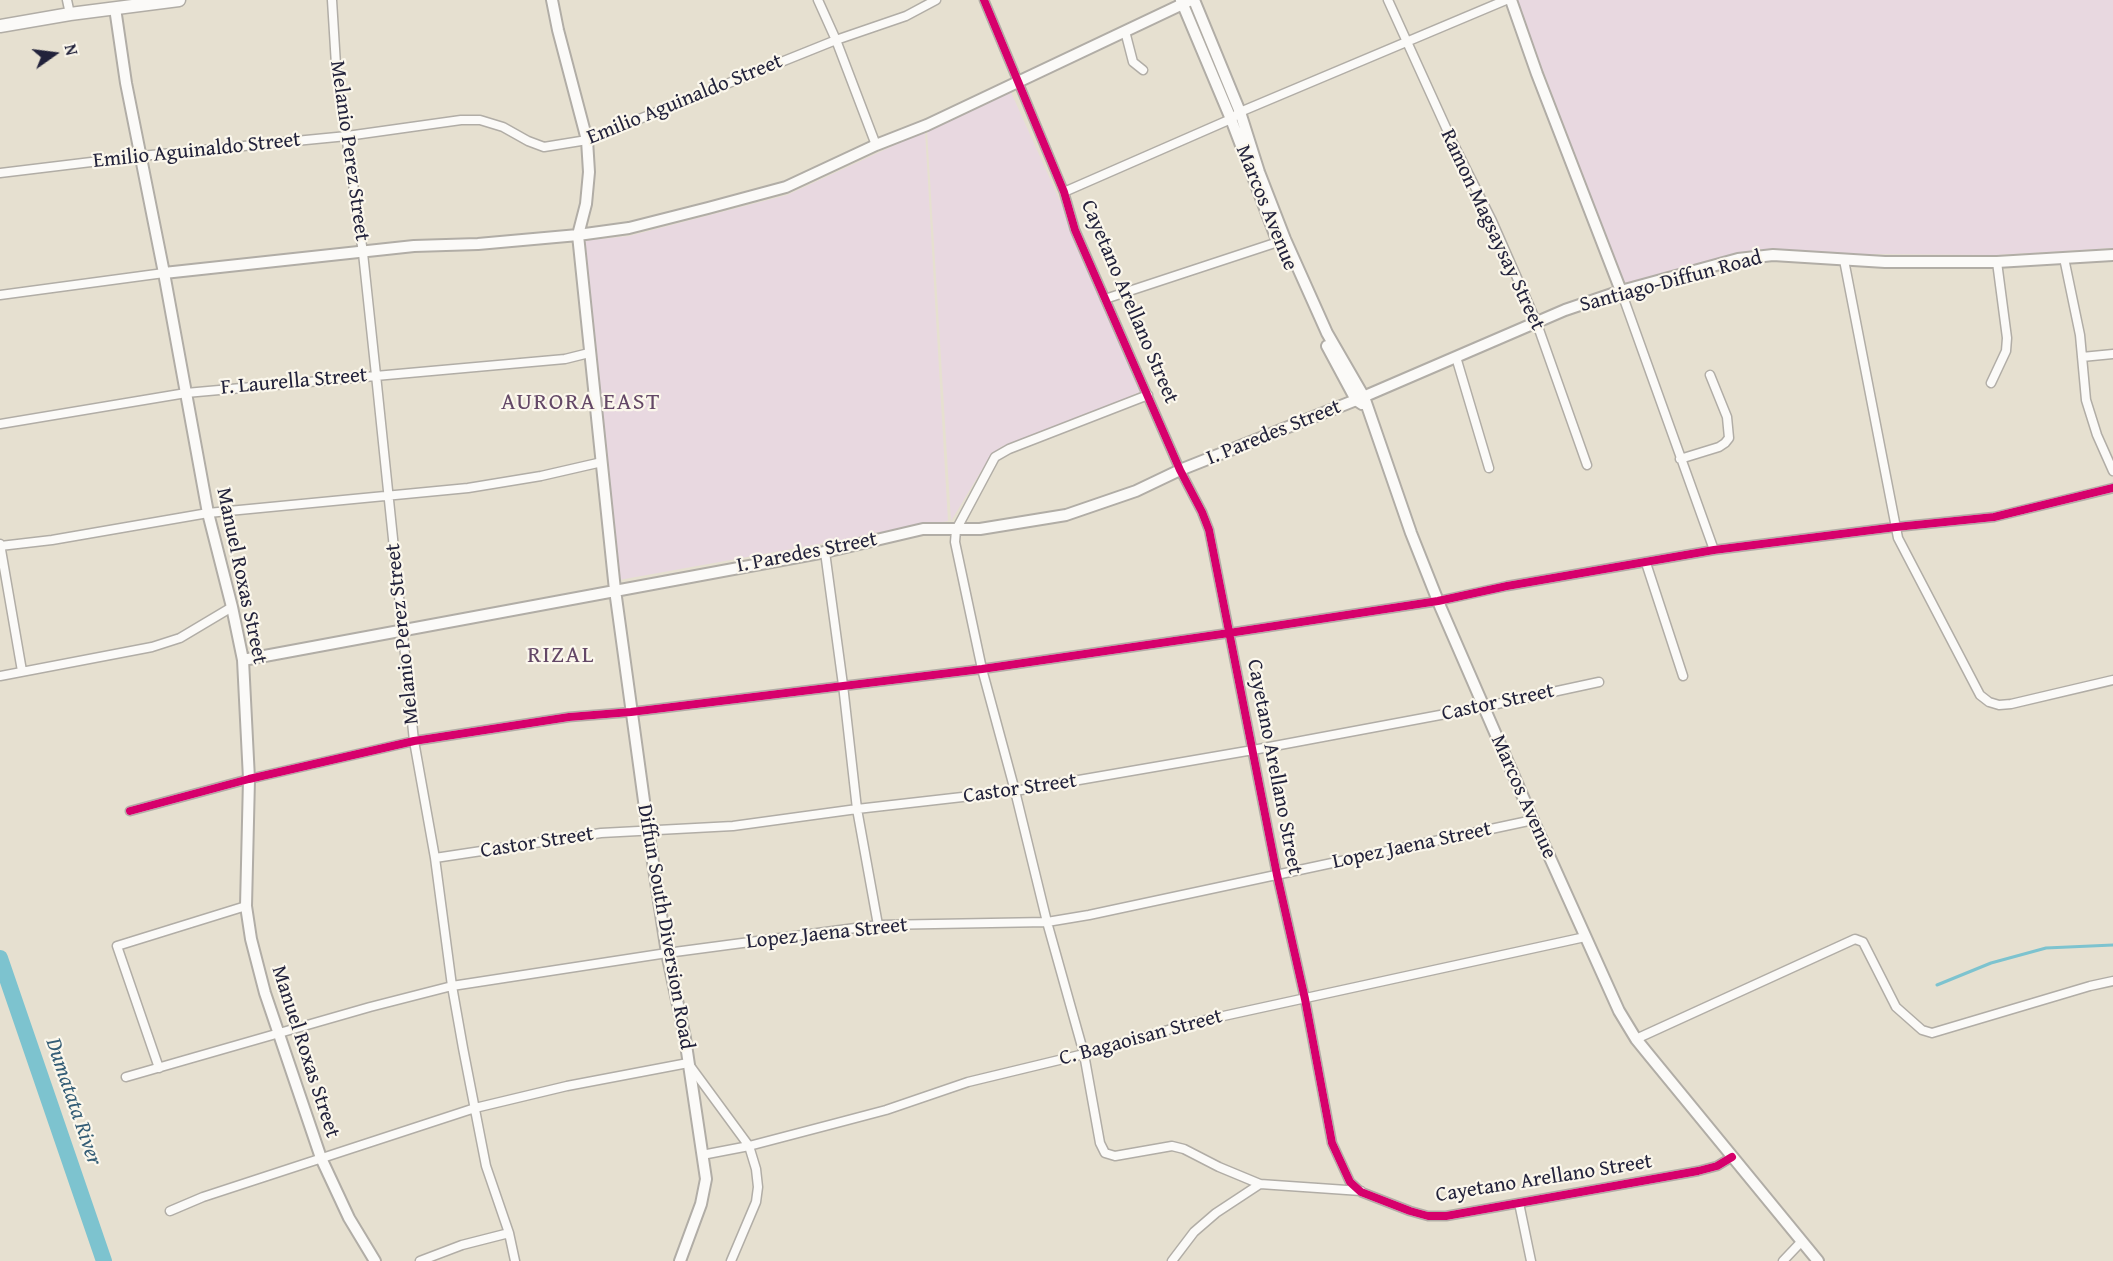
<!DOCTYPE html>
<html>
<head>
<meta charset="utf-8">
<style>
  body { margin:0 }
  #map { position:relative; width:2113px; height:1261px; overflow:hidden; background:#e6e0d0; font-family:"Gentium Book Plus",serif }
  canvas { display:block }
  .north { position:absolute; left:24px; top:24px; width:60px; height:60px; -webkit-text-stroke:4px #fbf7ec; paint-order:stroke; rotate:76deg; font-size:16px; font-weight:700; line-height:24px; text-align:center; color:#22223b }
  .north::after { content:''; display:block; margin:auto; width:21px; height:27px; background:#22223b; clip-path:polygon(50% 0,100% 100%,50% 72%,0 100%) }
</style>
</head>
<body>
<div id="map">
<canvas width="2113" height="1261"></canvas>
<div class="north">N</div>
</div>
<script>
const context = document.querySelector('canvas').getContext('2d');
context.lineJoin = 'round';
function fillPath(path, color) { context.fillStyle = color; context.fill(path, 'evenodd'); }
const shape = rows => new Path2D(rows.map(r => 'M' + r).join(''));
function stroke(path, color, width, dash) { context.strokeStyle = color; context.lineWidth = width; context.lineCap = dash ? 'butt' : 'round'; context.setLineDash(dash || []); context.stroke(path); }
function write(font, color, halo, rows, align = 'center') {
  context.font = font + ' "Gentium Book Plus",serif'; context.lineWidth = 4.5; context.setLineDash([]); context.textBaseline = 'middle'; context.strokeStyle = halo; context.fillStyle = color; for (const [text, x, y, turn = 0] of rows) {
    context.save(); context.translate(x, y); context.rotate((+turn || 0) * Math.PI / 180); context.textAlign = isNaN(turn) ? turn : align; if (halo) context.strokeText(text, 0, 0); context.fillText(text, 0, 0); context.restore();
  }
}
const built = shape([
  [1516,0,2113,0,2113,248,1998,255,1860,254,1758,249,1630,284,1624,282],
  [1010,90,1060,201,1140,392,1067,424,1001,447,980,473,951,521,927,131,987,100],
  [925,131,948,521,619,580,581,241,629,236,787,195]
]);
const stream = shape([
  [1937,985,1991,963,2046,948,2113,945]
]);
const river = shape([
  [0,958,104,1261]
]);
const minor = shape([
  [67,0,70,14],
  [332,0,336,65,363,253,376,375,414,741,435,858,452,986,463,1048,486,1166,509,1233,515,1261],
  [818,0,836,40,876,145],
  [984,0,1064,192,1075,230,1180,470,1202,512,1209,530,1277,875,1305,999,1332,1143,1350,1182,1361,1192,1410,1211,1428,1216,1446,1216,1698,1171,1717,1166,1732,1157],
  [1388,0,1453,143,1492,221,1536,321,1587,465],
  [1125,31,1133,62,1143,70],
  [0,173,141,156,347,136,461,120,480,120,503,127,528,141,544,147,587,140,836,40,906,16,936,0],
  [1064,192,1231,119,1240,112,1506,0],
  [2064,258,2080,335,2086,400,2097,435,2113,471],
  [1844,260,1898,538,1980,695,1989,702,1999,705,2011,704,2113,680],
  [1621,291,1714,550],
  [0,295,164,273],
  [1105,299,1281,241],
  [1456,357,1489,468],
  [2082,357,2113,354],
  [1991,383,2006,351,2007,338,1997,262],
  [1148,395,1009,449,995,457,956,530,955,542,982,669,1015,791,1047,922,1084,1054,1100,1143,1105,1153,1115,1156,1172,1146,1184,1149,1219,1167,1260,1184,1361,1191],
  [0,424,186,393,565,359,589,353],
  [1680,459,1719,447,1725,443,1729,438,1727,417,1710,375],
  [0,544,22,671],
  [0,546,52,540,208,513,468,488,541,476,602,462],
  [825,552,843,685,857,809,878,925],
  [1646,563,1683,676],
  [0,676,152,647,180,638,232,607],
  [130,811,249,779,414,741,569,717,631,712,982,669,1229,633,1438,601,1507,586,1714,550,1896,527,1994,517,2113,488],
  [435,858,601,833,733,826,857,809,1015,791,1253,750,1483,707,1599,682],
  [1636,1039,1855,939,1863,942,1896,1007,1922,1030,1932,1033,2090,986,2113,981],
  [159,1068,117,946,246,906],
  [126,1077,370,1007,452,986,667,953,878,925,1047,922,1089,915,1533,820],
  [702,1155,749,1146,833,1124,886,1110,968,1082,1084,1054,1196,1022,1585,937],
  [1519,1203,1531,1261],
  [170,1211,203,1197,475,1108,567,1086,688,1063,749,1146,756,1169,758,1187,756,1202,731,1261],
  [420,1261,462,1245,509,1233],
  [1172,1261,1194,1232,1216,1213,1260,1184],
  [1783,1261,1802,1241]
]);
const tertiary = shape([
  [552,0,558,30,587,140,589,172,586,204,578,235,615,590,648,830,667,953,685,1038,706,1179,701,1204,680,1261],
  [1511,0,1537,74,1621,291],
  [115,8,126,83,164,273,208,513,232,607,243,660,249,779,246,906,251,939,265,993,321,1158,349,1218,375,1261],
  [164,273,414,246,478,244,578,235,629,228,708,208,786,187,876,145,927,125,1189,1],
  [243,660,825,552,923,529,980,529,1066,515,1136,491,1180,470,1356,400]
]);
const secondary = shape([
  [1181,0,1231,119,1277,240],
  [1194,0,1240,112,1259,172,1285,239,1327,333,1364,397,1411,533,1440,606,1533,820,1619,1011,1636,1039,1649,1055,1818,1261],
  [1327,346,1356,400,1362,404],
  [1356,400,1565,310,1621,291,1738,259,1773,255,1885,262,1997,262,2113,255]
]);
const primary = shape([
  [0,26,70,14,179,0]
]);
const cycleway = shape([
  [984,0,1064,192,1075,230,1180,470,1202,512,1209,530,1277,875,1305,999,1332,1143,1350,1182,1361,1192,1410,1211,1428,1216,1446,1216,1698,1171,1717,1166,1732,1157],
  [130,811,249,779,414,741,569,717,631,712,982,669,1229,633,1438,601,1507,586,1714,550,1896,527,1994,517,2113,488]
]);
const streetNames = [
  ["Emilio Aguinaldo Street",685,100,-22],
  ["Emilio Aguinaldo Street",197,151,-6],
  ["Melanio Perez Street",349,151,82],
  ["Marcos Avenue",1266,208,68],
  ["Ramon Magsaysay Street",1492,230,65],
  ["Santiago-Diffun Road",1671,282,-15],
  ["Cayetano Arellano Street",1129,302,67],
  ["F. Laurella Street",294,382,-5],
  ["I. Paredes Street",1274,433,-22],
  ["I. Paredes Street",807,553,-11],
  ["Manuel Roxas Street",241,576,78],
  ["Melanio Perez Street",403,634,-96],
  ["Castor Street",1498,703,-12],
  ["Cayetano Arellano Street",1274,767,79],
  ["Castor Street",1020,789,-8],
  ["Marcos Avenue",1523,797,66],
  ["Castor Street",537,843,-9],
  ["Lopez Jaena Street",1412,846,-12],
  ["Diffun South Diversion Road",665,927,80],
  ["Lopez Jaena Street",827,934,-6],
  ["C. Bagaoisan Street",1141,1038,-15],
  ["Manuel Roxas Street",305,1052,72],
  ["Cayetano Arellano Street",1544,1179,-9]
];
const waterNames = [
  ["Dumatata River",73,1102,71]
];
const quarterNames = [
  ["AURORA EAST",581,403],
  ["RIZAL",561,656]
];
fillPath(built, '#e8d8e0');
stroke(stream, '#7dc3cf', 3);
stroke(river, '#7dc3cf', 16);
stroke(minor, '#b1ada6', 11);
stroke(tertiary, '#b1ada6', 14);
stroke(secondary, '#b1ada6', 14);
stroke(primary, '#b1ada6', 15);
stroke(minor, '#fbfaf8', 8);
stroke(tertiary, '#fbfaf8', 10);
stroke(secondary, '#fbfaf8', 10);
stroke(primary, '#fbfaf8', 12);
stroke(cycleway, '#d6006c', 8);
write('21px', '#22223b', '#fbf7ec', streetNames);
write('italic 22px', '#345d76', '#fbf7ec', waterNames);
context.letterSpacing = '1.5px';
write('24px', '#634766', '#fbf7ec', quarterNames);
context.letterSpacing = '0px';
</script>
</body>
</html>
